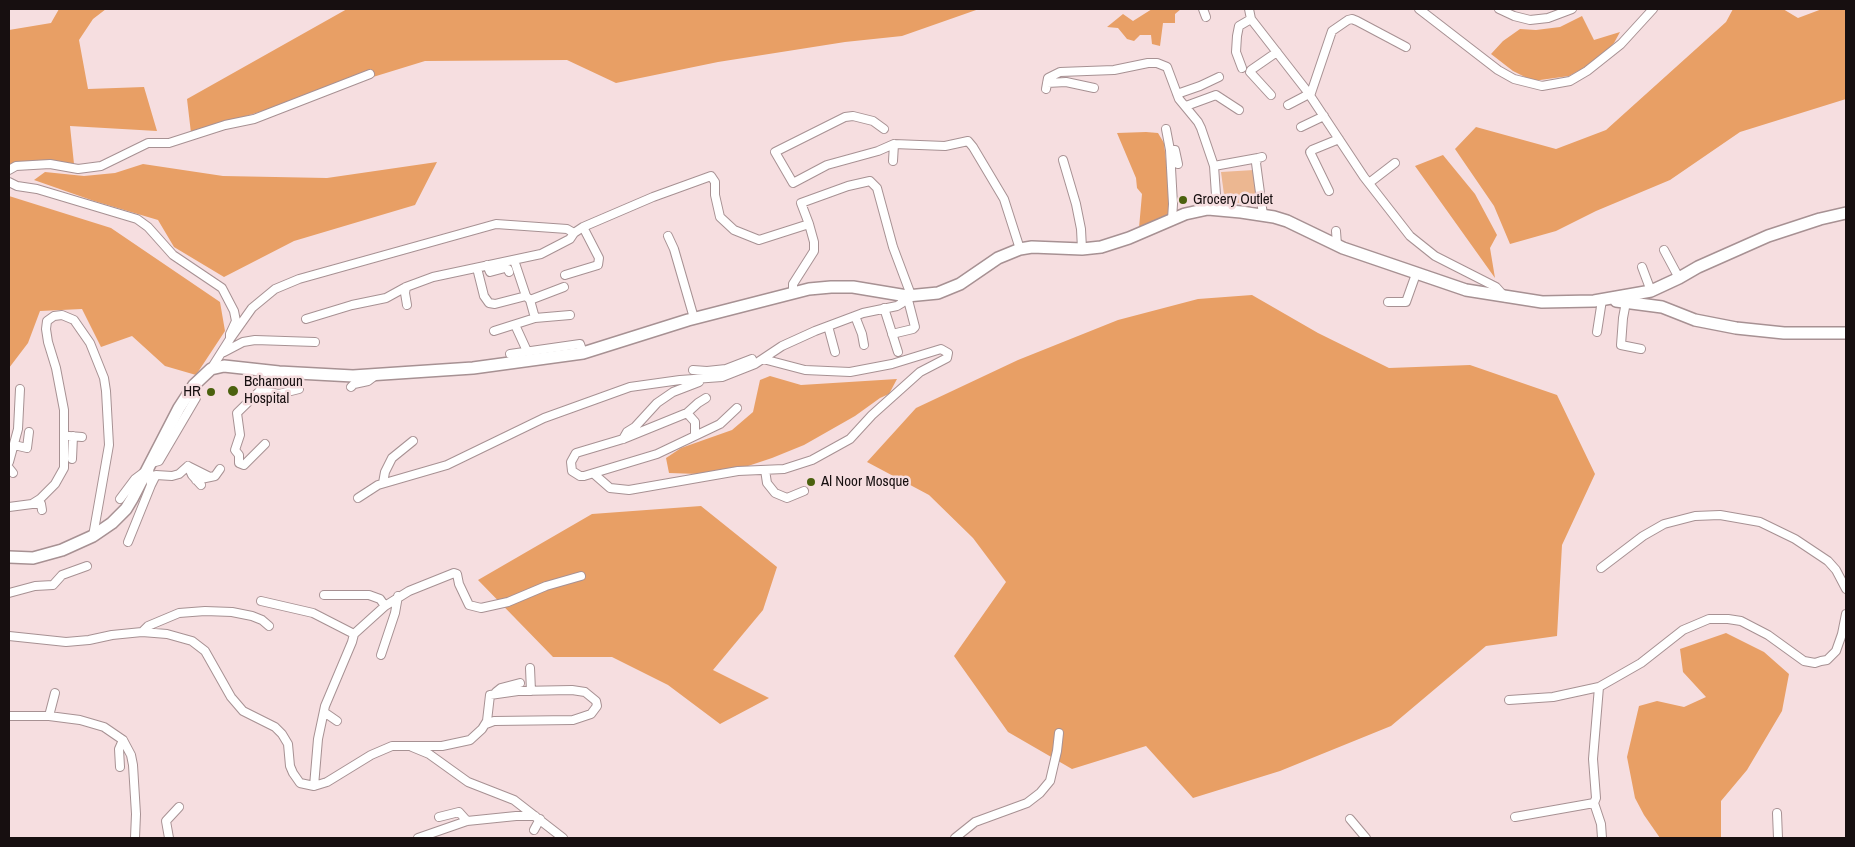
<!DOCTYPE html>
<html>
<head>
<meta charset="utf-8">
<style>
  body { margin:0 }
  #map { position:relative; width:1855px; height:847px; overflow:hidden; background:#f6dee0; font-family:"Archivo Narrow",sans-serif }
  canvas { display:block }
  .frame { position:absolute; inset:0; border:10px solid #170f10; pointer-events:none }
</style>
</head>
<body>
<div id="map">
<canvas width="1855" height="847"></canvas>
<div class="frame"></div>
</div>
<script>
const context = document.querySelector('canvas').getContext('2d');
context.lineJoin = 'round';
function fillPath(path, color) { context.fillStyle = color; context.fill(path, 'evenodd'); }
const shape = rows => new Path2D(rows.map(r => 'M' + r).join(''));
function stroke(path, color, width, dash) { context.strokeStyle = color; context.lineWidth = width; context.lineCap = dash ? 'butt' : 'round'; context.setLineDash(dash || []); context.stroke(path); }
function write(font, color, halo, rows, align = 'center') {
  context.font = font + ' "Archivo Narrow",sans-serif'; context.lineWidth = 5; context.setLineDash([]); context.textBaseline = 'middle'; context.strokeStyle = halo; context.fillStyle = color; for (const [text, x, y, turn = 0] of rows) {
    context.save(); context.translate(x, y); context.rotate((+turn || 0) * Math.PI / 180); context.textAlign = isNaN(turn) ? turn : align; if (halo) context.strokeText(text, 0, 0); context.fillText(text, 0, 0); context.restore();
  }
}
const green = shape([
  [1254,170,1257,204,1225,202,1221,172]
]);
const forest = shape([
  [59,9,106,9,93,19,79,40,88,89,144,87,157,131,70,126,74,164,9,164,9,30,51,23],
  [347,9,979,9,902,36,845,42,718,62,616,83,567,60,425,61,191,133,187,99],
  [1152,9,1181,9,1175,14,1175,23,1163,23,1160,46,1152,44,1151,35,1140,35,1134,41,1127,39,1118,28,1107,27,1123,14,1133,21],
  [1733,9,1783,9,1798,18,1822,9,1846,9,1846,99,1740,132,1670,180,1596,211,1556,231,1510,244,1494,206,1455,149,1476,127,1556,149,1606,130,1726,22],
  [1582,16,1594,40,1620,32,1614,43,1598,60,1569,76,1533,81,1513,71,1491,54,1503,41,1520,29,1536,30,1560,27],
  [1146,132,1158,133,1164,143,1171,206,1170,214,1139,228,1142,194,1137,188,1136,178,1117,133],
  [1443,155,1475,194,1497,235,1490,248,1495,278,1415,166],
  [437,162,415,205,294,241,224,277,174,247,158,220,94,201,34,180,45,172,84,176,115,173,143,164,223,176,327,178],
  [9,196,111,228,220,302,225,331,196,375,165,366,132,336,101,347,82,309,40,311,28,343,9,368],
  [1252,295,1318,333,1389,368,1470,365,1557,395,1595,474,1562,545,1557,636,1486,646,1391,726,1280,771,1193,798,1146,746,1072,769,1008,732,954,656,1006,582,973,538,929,495,867,462,916,408,1018,360,1118,320,1198,299],
  [770,376,801,385,897,379,889,394,880,398,855,416,804,445,772,458,742,468,698,474,669,473,666,458,681,448,732,430,753,412,760,380],
  [701,506,777,567,763,610,713,670,769,698,720,724,668,685,612,657,553,657,478,580,592,514],
  [1726,633,1764,652,1789,674,1782,711,1747,770,1721,801,1721,838,1660,838,1644,815,1635,798,1627,757,1639,706,1657,701,1684,707,1706,697,1683,672,1680,649]
]);
const street = shape([
  [1203,9,1206,17],
  [1249,9,1251,19,1307,91,1364,177,1410,236,1435,256,1496,287,1505,297],
  [1419,9,1498,70,1514,79,1542,86,1570,81,1587,71,1621,44,1653,9],
  [1499,9,1514,16,1530,20,1548,18,1572,9],
  [1242,68,1236,52,1237,36,1239,26,1251,19],
  [1047,83,1066,82,1094,88],
  [1046,89,1048,78,1060,72,1114,70,1148,63,1157,63,1167,67,1179,99,1198,122,1201,128,1214,166,1217,209],
  [1177,94,1200,86,1219,77],
  [1271,95,1250,72,1251,70,1277,52],
  [1310,96,1332,31,1348,20,1352,19,1357,21,1406,47],
  [1288,105,1309,94],
  [1186,106,1216,95,1239,110],
  [1301,127,1324,116],
  [884,129,873,121,853,116,845,117,775,152,793,183,827,165,878,151,894,144],
  [1166,129,1170,150,1173,204,1172,219],
  [1170,150,1175,150,1178,164],
  [1262,157,1258,158,1256,163,1263,215],
  [1063,160,1076,204,1081,229,1082,249],
  [893,161,894,144,945,146,968,141,973,147,1004,199,1020,249],
  [1214,166,1258,158],
  [9,170,16,166,50,164,78,169,101,166,148,143,169,143,225,125,254,119,370,74],
  [9,182,17,186,37,189,137,219,148,227,173,255,222,288,234,311,236,321,230,334,230,339,211,369],
  [1369,183,1395,163],
  [1329,191,1310,152,1312,150,1339,139],
  [809,224,801,203,848,186,870,181,877,188,893,247,911,295],
  [1336,231,1337,245],
  [574,233,583,227,653,197,711,176,715,182,715,195,720,217,734,230,759,240,809,224,814,242,814,251,793,284,793,293],
  [668,236,674,249,694,318],
  [1664,250,1679,278],
  [514,260,526,296,530,300,564,287],
  [487,265,490,272,505,268,508,269,509,272],
  [1642,267,1651,291],
  [477,268,484,296,489,303,495,304,526,296],
  [565,275,598,265,599,258,583,227],
  [406,287,405,293,407,305],
  [530,300,535,318,570,315],
  [1388,302,1406,302,1416,274],
  [1626,302,1623,318,1621,345,1641,349],
  [884,308,898,352],
  [855,316,862,334,864,345],
  [828,326,835,352],
  [516,327,527,351],
  [494,331,535,318],
  [1597,332,1602,300],
  [892,334,913,329,915,327,907,296],
  [230,339,252,308,275,289,299,279,496,224,567,229,574,233,570,239,541,254,433,277,406,287,386,298,352,305,306,319],
  [224,352,243,342,255,340,315,342],
  [510,354,580,344,583,353],
  [693,370,707,371,726,369,752,359],
  [351,387,354,384,368,381,376,375],
  [260,390,262,393,268,392,279,394,299,389],
  [706,398,698,403,687,413,623,439,576,453,571,462,572,471,580,476,584,476,657,454,720,424,737,408],
  [687,413,695,422,695,435],
  [69,436,82,437],
  [623,439,627,432,635,427,657,403,673,392,699,382],
  [265,444,244,465,239,463,239,455,235,450,240,435,237,413,279,372],
  [14,445,27,448,29,432],
  [72,459,73,436],
  [9,462,18,429,20,389],
  [151,463,159,461,196,398,194,385],
  [188,466,192,475,201,485],
  [188,466,208,476],
  [9,468,13,473],
  [765,470,767,483,775,493,787,498,804,491],
  [594,474,610,488,629,490,738,471,784,469,812,460,850,439,872,415,920,372,947,358,948,353,941,349,892,364,850,372,805,370,763,359],
  [196,480,215,476,220,469],
  [383,483,385,472,392,458,413,441],
  [151,485,156,475,172,476,179,474,188,466],
  [358,498,378,485,447,465,544,418,630,387,680,380,722,377,755,364,782,346,815,331,863,313,897,306,902,303,902,295],
  [120,499,135,479,143,473],
  [32,504,41,504,42,510],
  [9,507,32,504,40,499,55,484,64,468,64,410,56,368,48,342,46,329,47,321,54,316,62,315,74,320,90,343,104,378,106,391,109,445,93,536],
  [128,542,151,485,149,469],
  [1601,568,1643,536,1664,524,1695,516,1720,515,1760,522,1795,539,1828,561,1836,570,1846,589],
  [9,593,35,586,53,585,62,575,87,566],
  [324,595,369,595,380,599,385,606],
  [261,601,313,613,354,634],
  [142,632,148,626,179,613,205,611,232,612,252,616,262,620,269,626],
  [9,636,66,642,89,640,112,635,142,632,167,634,192,641,205,651,231,697,243,711,275,727,282,734,288,744,290,766,293,773,300,783,314,786,327,782,371,755,392,746,442,746,470,740,482,729,487,721,490,695,518,691,572,690,585,692,596,701,597,706,591,714,573,720,494,721,486,724],
  [381,655,395,613,398,596],
  [530,668,531,691],
  [496,692,501,688,520,683],
  [1509,700,1553,697,1599,687],
  [324,712,337,721],
  [9,716,49,716,80,720,104,727,123,740,131,755,133,765,136,814,135,838],
  [49,716,55,693],
  [412,747,429,754,468,782,514,800,563,838],
  [120,767,119,749,123,740],
  [314,786,318,739,325,706,352,642,354,634,385,606,409,591,454,573,457,574,459,584,469,605,481,608,508,602,546,586,581,576],
  [1777,813,1778,838],
  [439,817,459,812,467,821],
  [1515,817,1594,803],
  [1350,819,1366,838],
  [534,830,540,819],
  [169,838,166,821,179,807],
  [418,838,467,821,516,816,535,816],
  [955,838,975,822,1027,803,1040,793,1050,781,1057,751,1059,733],
  [1602,838,1601,824,1594,803,1596,798,1593,759,1599,687,1641,663,1683,630,1709,619,1728,619,1741,621,1768,635,1804,661,1815,663,1821,661,1827,660,1836,651,1842,634,1846,614]
]);
const secondary = shape([
  [1616,301,1662,307,1695,320,1736,328,1784,333,1846,333],
  [9,557,33,558,62,550,93,536,112,523,126,509,132,499,179,408,194,385,211,369,224,366,279,372,353,376,473,368,583,353,688,320,809,289,831,287,853,287,907,296,938,293,960,284,998,258,1020,249,1032,247,1082,249,1101,247,1129,238,1185,214,1208,209,1241,212,1274,217,1287,221,1343,248,1466,290,1542,302,1594,301,1651,291,1679,278,1698,267,1768,236,1820,219,1846,213]
]);
const markers = [
  [1183,200,5,"#4b610e"],
  [233,391,6,"#4b610e"],
  [211,392,5,"#4b610e"],
  [811,482,5,"#4b610e"]
];
const poiNames = [
  ["Grocery Outlet",1193,200],
  ["Bchamoun",244,382],
  ["Hospital",244,399],
  ["HR",201,392,"right"],
  ["Al Noor Mosque",821,482]
];
fillPath(green, '#ecb791');
fillPath(forest, '#e89f65');
stroke(street, '#a79193', 10);
stroke(secondary, '#a79193', 14);
stroke(street, '#fff', 8);
stroke(secondary, '#fff', 11);
for (const [x, y, r, color] of markers) { const dot = new Path2D(); dot.arc(x, y, r, 0, 2 * Math.PI); context.fillStyle = color; context.fill(dot); stroke(dot, '#f6dee0', 2); }
write('15px', '#170f10', '#f6dee0', poiNames, 'left');
</script>
</body>
</html>
